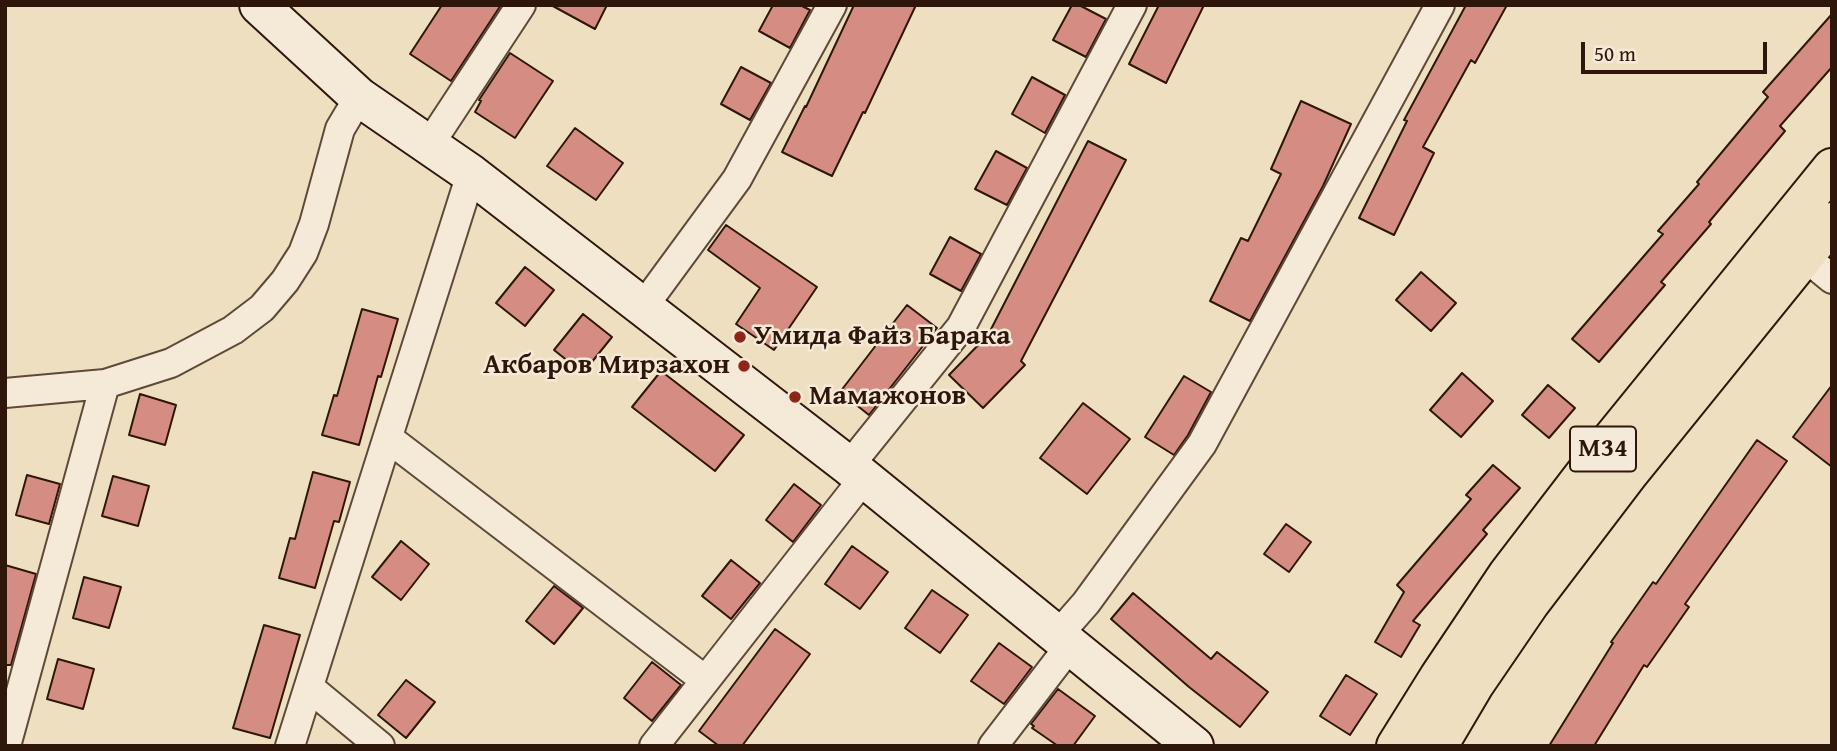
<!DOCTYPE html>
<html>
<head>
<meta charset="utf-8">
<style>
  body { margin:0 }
  #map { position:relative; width:1837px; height:751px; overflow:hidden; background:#efdfc1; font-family:"Gentium Book Plus",serif }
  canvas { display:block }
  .frame { position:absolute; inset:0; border:7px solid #2e170a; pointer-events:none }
  .scale { position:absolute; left:1581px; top:42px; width:186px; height:32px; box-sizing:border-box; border:4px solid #2e170a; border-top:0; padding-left:9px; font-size:21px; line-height:24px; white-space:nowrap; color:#2e170a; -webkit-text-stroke:5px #f5ead7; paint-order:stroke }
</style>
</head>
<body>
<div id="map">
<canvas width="1837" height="751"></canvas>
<div class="frame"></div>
<div class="scale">50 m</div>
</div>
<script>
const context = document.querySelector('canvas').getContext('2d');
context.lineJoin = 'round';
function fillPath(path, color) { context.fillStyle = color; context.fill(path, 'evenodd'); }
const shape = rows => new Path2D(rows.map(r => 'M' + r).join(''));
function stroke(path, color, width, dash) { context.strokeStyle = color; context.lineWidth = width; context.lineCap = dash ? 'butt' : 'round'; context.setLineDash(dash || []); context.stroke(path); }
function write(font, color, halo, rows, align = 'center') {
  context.font = font + ' "Gentium Book Plus",serif'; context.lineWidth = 5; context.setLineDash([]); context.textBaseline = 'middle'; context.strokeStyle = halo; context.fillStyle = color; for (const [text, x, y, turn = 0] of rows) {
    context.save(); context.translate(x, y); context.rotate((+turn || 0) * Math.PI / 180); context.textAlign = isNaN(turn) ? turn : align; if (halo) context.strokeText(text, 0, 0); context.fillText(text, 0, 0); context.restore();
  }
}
const building = shape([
  [442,5,501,5,451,81,410,54,442,5],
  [551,5,607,5,595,29,551,5],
  [773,5,800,5,810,10,790,48,759,31,773,5],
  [854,5,916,5,865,113,863,112,832,176,782,152,805,106,806,107,854,5],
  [1072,5,1079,5,1106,19,1086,57,1053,40,1072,5],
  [1159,5,1204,5,1166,83,1129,64,1159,5],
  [1466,5,1507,5,1475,63,1471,60,1423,147,1434,153,1394,235,1359,218,1407,121,1404,120,1466,5],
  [1832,14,1832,67,1780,126,1785,131,1709,222,1711,224,1661,282,1665,285,1599,362,1572,339,1663,234,1658,231,1699,184,1697,182,1768,97,1763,92,1832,14],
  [510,53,553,81,515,138,475,112,481,101,479,100,510,53],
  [741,67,771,83,750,120,721,104,741,67],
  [1032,77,1065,95,1045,133,1012,114,1032,77],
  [1301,101,1351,124,1323,186,1250,321,1210,301,1241,238,1248,241,1281,174,1271,169,1301,101],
  [575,128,623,163,596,200,547,166,575,128],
  [1088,141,1126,160,1021,361,1025,365,983,408,949,375,988,335,1088,141],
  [996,151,1027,168,1007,205,975,189,996,151],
  [726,225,817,287,774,350,736,324,760,288,708,250,726,225],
  [950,237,981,254,961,291,930,274,950,237],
  [525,267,554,290,525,326,496,303,525,267],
  [1421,272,1456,303,1431,331,1396,300,1421,272],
  [907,305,937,328,869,415,840,392,907,305],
  [362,309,398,319,381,377,378,376,359,445,322,435,334,395,337,396,362,309],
  [583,314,612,337,583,373,554,350,583,314],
  [661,371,744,435,715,471,632,407,661,371],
  [1462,373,1493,401,1461,437,1430,410,1462,373],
  [1184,376,1211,392,1188,435,1174,455,1145,437,1184,376],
  [1548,385,1575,408,1549,438,1522,415,1548,385],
  [1832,385,1832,467,1793,437,1832,385],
  [140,394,176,405,165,445,129,435,140,394],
  [1083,403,1130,439,1087,494,1040,458,1083,403],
  [1757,440,1787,461,1685,604,1689,607,1647,667,1644,665,1594,746,1549,746,1613,643,1611,642,1653,582,1656,584,1757,440],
  [1493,465,1520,488,1483,530,1487,534,1413,621,1420,625,1401,657,1375,642,1404,592,1397,585,1471,499,1466,495,1493,465],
  [313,472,350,482,339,522,334,521,315,588,279,578,290,538,295,539,313,472],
  [27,475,60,484,49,524,16,515,27,475],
  [113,476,149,486,138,526,102,516,113,476],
  [794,484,821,505,793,542,766,520,794,484],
  [1286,524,1311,542,1289,572,1264,554,1286,524],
  [401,541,429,564,401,600,372,577,401,541],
  [852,546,888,572,860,609,825,584,852,546],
  [731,560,760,583,731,619,702,596,731,560],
  [5,565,36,574,11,665,5,665,5,565],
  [84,577,121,587,109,628,73,618,84,577],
  [554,586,583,608,554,644,526,621,554,586],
  [932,590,968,615,940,653,905,628,932,590],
  [1133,593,1211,659,1217,652,1268,692,1240,727,1189,687,1111,619,1133,593],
  [264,625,300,635,270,738,233,728,264,625],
  [775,629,810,654,742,746,719,746,699,731,775,629],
  [999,643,1032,667,1004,704,971,681,999,643],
  [58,659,94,669,83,709,47,699,58,659],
  [652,662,681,685,652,721,624,698,652,662],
  [1346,675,1377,694,1350,735,1320,716,1346,675],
  [406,680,435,702,406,738,378,715,406,680],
  [1058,689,1095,716,1073,746,1058,746,1032,728,1034,726,1031,724,1058,689]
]);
const street = shape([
  [429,145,521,5],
  [1804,256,1832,279],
  [643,307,737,179,832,5],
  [5,393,105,384,171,363,233,330,262,308,285,281,303,253,314,224,340,129,359,97],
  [388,438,705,680],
  [849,466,961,327,1132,5],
  [1057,636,1086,603,1202,444,1440,5],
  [310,688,380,746],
  [6,746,105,384],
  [290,746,471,174],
  [654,746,864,478],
  [993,746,1069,647]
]);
const secondary = shape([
  [259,5,359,97,471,174,849,466,1194,746]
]);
const primary = shape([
  [1396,746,1439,677,1508,574,1603,450,1832,168],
  [1438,746,1474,685,1530,603,1629,473,1832,222]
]);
const markers = [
  [740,337,7,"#8f2418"],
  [744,366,7,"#8f2418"],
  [795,397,7,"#8f2418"]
];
const shields = [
  [1603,449,66]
];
const shieldNames = [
  ["M34",1603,449]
];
const poiNames = [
  ["Умида Файз Барака",754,337],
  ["Акбаров Мирзахон",730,366,"right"],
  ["Мамажонов",809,397]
];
fillPath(building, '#d58d83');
stroke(building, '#2e170a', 2);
stroke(street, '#5e4938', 32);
stroke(secondary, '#2e170a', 42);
stroke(primary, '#2e170a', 42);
stroke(street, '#f5ead7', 28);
stroke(secondary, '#f5ead7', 38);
stroke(primary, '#efdfc1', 38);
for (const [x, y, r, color] of markers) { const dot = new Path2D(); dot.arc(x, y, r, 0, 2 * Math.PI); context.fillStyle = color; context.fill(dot); stroke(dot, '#f5ead7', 2.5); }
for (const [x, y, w] of shields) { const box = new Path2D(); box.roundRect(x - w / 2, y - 22.5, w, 45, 5); context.fillStyle = '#f5ead7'; context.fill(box); stroke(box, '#2e170a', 2); }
write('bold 26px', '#2e170a', null, shieldNames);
write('bold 28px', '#2e170a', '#f5ead7', poiNames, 'left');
</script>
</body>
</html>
